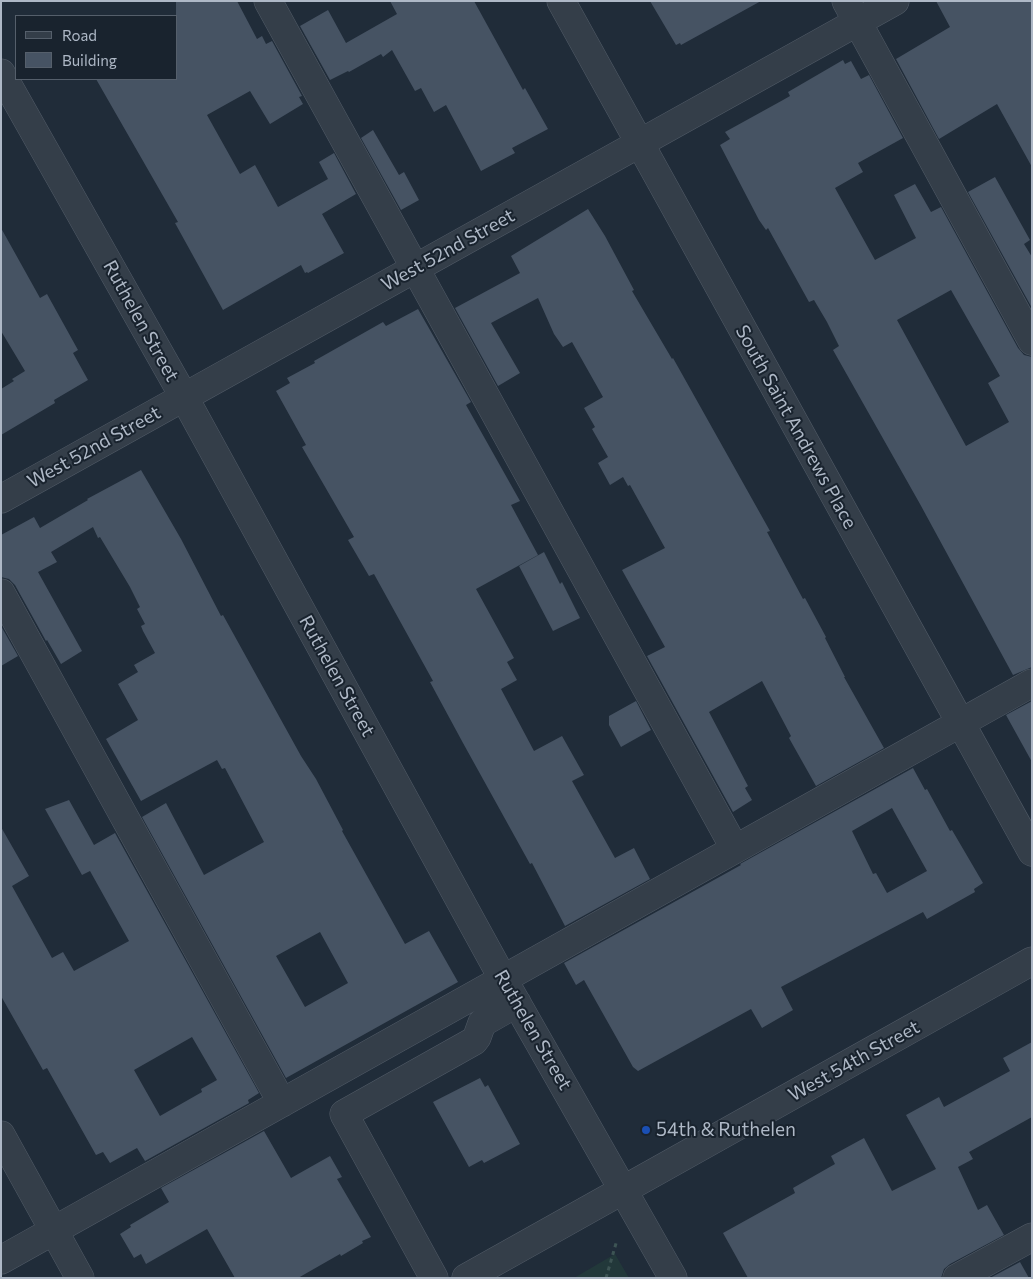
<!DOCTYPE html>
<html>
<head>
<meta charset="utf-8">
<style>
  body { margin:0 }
  #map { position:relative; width:1033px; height:1279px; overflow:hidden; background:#202c39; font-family:Commissioner,sans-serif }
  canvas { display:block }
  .frame { position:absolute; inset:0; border:2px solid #aeb8c6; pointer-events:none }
  .legend { position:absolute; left:15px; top:15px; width:162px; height:65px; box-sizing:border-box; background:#19232e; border:1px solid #555f6b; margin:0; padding:6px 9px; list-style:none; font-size:15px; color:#aeb8c6 }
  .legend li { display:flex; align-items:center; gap:10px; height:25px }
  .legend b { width:25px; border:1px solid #555f6b }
</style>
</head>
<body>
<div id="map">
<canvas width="1033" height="1279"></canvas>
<div class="frame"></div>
<ul class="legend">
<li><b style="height:6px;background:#343e49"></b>Road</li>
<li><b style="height:14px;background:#465363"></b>Building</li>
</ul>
</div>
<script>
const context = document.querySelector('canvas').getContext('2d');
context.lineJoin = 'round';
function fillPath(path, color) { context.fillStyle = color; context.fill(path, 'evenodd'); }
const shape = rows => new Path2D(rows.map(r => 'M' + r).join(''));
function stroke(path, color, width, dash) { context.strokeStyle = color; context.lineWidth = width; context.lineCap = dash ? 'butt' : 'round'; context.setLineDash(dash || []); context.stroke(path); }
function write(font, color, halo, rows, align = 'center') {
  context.font = font + ' Commissioner,sans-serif'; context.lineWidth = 4; context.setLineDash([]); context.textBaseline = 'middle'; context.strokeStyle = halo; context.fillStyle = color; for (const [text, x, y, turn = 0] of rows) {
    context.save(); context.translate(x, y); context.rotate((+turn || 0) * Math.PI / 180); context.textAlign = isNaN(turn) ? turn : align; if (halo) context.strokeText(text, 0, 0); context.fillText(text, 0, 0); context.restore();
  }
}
const green = shape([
  [615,1254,629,1278,574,1278]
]);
const building = shape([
  [176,1,237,1,257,39,262,36,266,44,272,41,302,96,299,97,303,104,270,124,250,91,207,115,240,174,255,165,278,207,328,179,319,162,334,153,356,194,322,214,344,253,308,273,307,272,305,273,301,265,223,310,175,223,178,222,96,79,176,79],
  [390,1,474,1,523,90,525,88,548,129,512,148,515,153,481,171,446,105,434,112,421,88,415,91,392,50,383,57,381,54,349,72,348,71,330,80,300,26,328,10,346,43,397,14],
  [650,1,761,1,681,45,680,43,676,45],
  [936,1,1032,1,1032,167,997,104,939,139,896,59,950,27],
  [843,60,845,64,851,61,861,79,869,75,903,138,858,163,863,172,835,188,875,260,916,238,894,195,915,184,931,212,941,207,1018,348,1024,355,1032,357,1032,667,1013,675,920,504,833,350,839,346,827,322,814,300,809,302,768,228,766,230,759,220,720,145,730,139,725,132,783,100,790,96,788,92],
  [951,290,1000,376,988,383,1009,422,966,446,897,320],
  [373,130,399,175,404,172,419,200,401,210,361,138],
  [995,177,1030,240,1024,244,1032,257,1032,308,968,192],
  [588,209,605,236,634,290,632,291,672,359,673,358,770,531,767,532,803,599,805,598,826,637,825,638,845,677,844,677,884,748,816,786,789,738,791,736,762,681,709,712,748,786,745,788,752,800,733,812,647,656,665,647,622,570,665,548,630,485,628,486,623,477,610,485,598,463,608,457,592,429,595,427,584,408,603,397,572,342,563,347,554,334,538,298,491,323,520,373,498,386,455,308,520,273,511,256],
  [1,228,40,298,47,294,78,350,73,353,88,380,54,400,55,403,1,435,1,389,14,381,12,379,25,371,1,331],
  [418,309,471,402,466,405,520,501,511,505,538,555,476,589,514,658,507,662,517,680,501,689,534,751,562,736,584,775,572,781,615,858,634,848,650,879,565,926,532,863,530,864,463,743,430,682,433,681,374,574,369,576,348,540,354,537,302,447,306,445,276,391,290,383,287,378,315,363,314,361,383,322,386,326],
  [141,470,181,539,221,616,223,615,301,756,316,779,343,830,342,831,405,944,429,931,458,982,286,1078,142,817,166,803,204,875,264,842,225,768,222,769,217,760,141,801,106,739,138,720,118,684,138,672,134,665,155,653,143,631,141,626,145,624,137,609,140,607,130,587,100,537,98,538,93,527,51,552,57,562,38,572,82,651,61,664,47,640,46,641,15,585,9,579,1,577,1,535,34,517,40,528,88,500,87,499],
  [320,932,348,983,305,1007,276,956],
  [544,552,560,584,562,582,580,618,553,631,519,566],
  [1,626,18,656,1,666],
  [636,701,651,730,621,747,609,725,609,716],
  [1032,701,1032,762,1006,715],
  [913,768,925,790,927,789,950,831,952,830,983,883,974,889,975,892,927,919,923,912,781,987,793,1010,762,1028,751,1009,638,1071,633,1067,584,980,576,985,564,963,741,865,740,864],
  [892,808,927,871,887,893,876,873,873,874,852,831],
  [69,800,94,845,115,833,259,1093,248,1100,249,1103,145,1161,137,1148,110,1163,103,1152,96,1155,47,1068,43,1070,1,996,1,827,29,876,12,886,52,958,63,952,74,971,129,941,90,871,82,875,45,809],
  [192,1037,217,1080,201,1089,202,1092,160,1116,134,1070],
  [1032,1042,1032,1117,969,1152,973,1159,958,1167,978,1210,987,1205,1004,1235,950,1264,944,1269,941,1278,748,1278,723,1233,795,1193,793,1188,835,1164,831,1156,864,1138,892,1191,936,1169,906,1115,939,1097,944,1107,1010,1071,1003,1058],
  [480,1078,485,1087,488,1085,520,1144,484,1163,482,1160,469,1167,433,1102],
  [264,1131,291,1178,330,1156,342,1177,337,1179,371,1237,362,1241,363,1243,341,1256,340,1254,298,1278,235,1278,207,1229,146,1264,141,1254,134,1258,120,1234,131,1227,130,1225,169,1202,161,1188],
  [1020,1262,1029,1278,990,1278]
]);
const path = shape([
  [606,1278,617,1240]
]);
const minor = shape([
  [268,1,735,849],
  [561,1,1032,852],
  [846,1,1032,341],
  [1,73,184,397,503,979,673,1278],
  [1,499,895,1],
  [1,593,282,1103],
  [1,1135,80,1278],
  [1,1260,1032,683],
  [434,1278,344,1114,474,1041,477,1037,482,1023,517,1003],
  [466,1278,1032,961],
  [957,1278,1032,1237]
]);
const markers = [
  [646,1130,5,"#1a4fb4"]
];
const streetNames = [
  ["West 52nd Street",448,250,-29],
  ["Ruthelen Street",141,321,61],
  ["South Saint Andrews Place",796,427,61],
  ["West 52nd Street",94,447,-29],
  ["Ruthelen Street",337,676,61],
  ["Ruthelen Street",533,1030,60],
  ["West 54th Street",854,1061,-29]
];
const poiNames = [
  ["54th & Ruthelen",656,1130]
];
fillPath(green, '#22383a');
fillPath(building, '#465363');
stroke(minor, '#515b67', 29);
stroke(path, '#3d5454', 3, [4, 4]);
stroke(minor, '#343e49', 28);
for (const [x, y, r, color] of markers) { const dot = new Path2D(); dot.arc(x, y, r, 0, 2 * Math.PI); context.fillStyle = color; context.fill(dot); stroke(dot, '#19232e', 2); }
write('19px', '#aeb8c6', '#19232e', streetNames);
write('19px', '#aeb8c6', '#19232e', poiNames, 'left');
</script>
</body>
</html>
